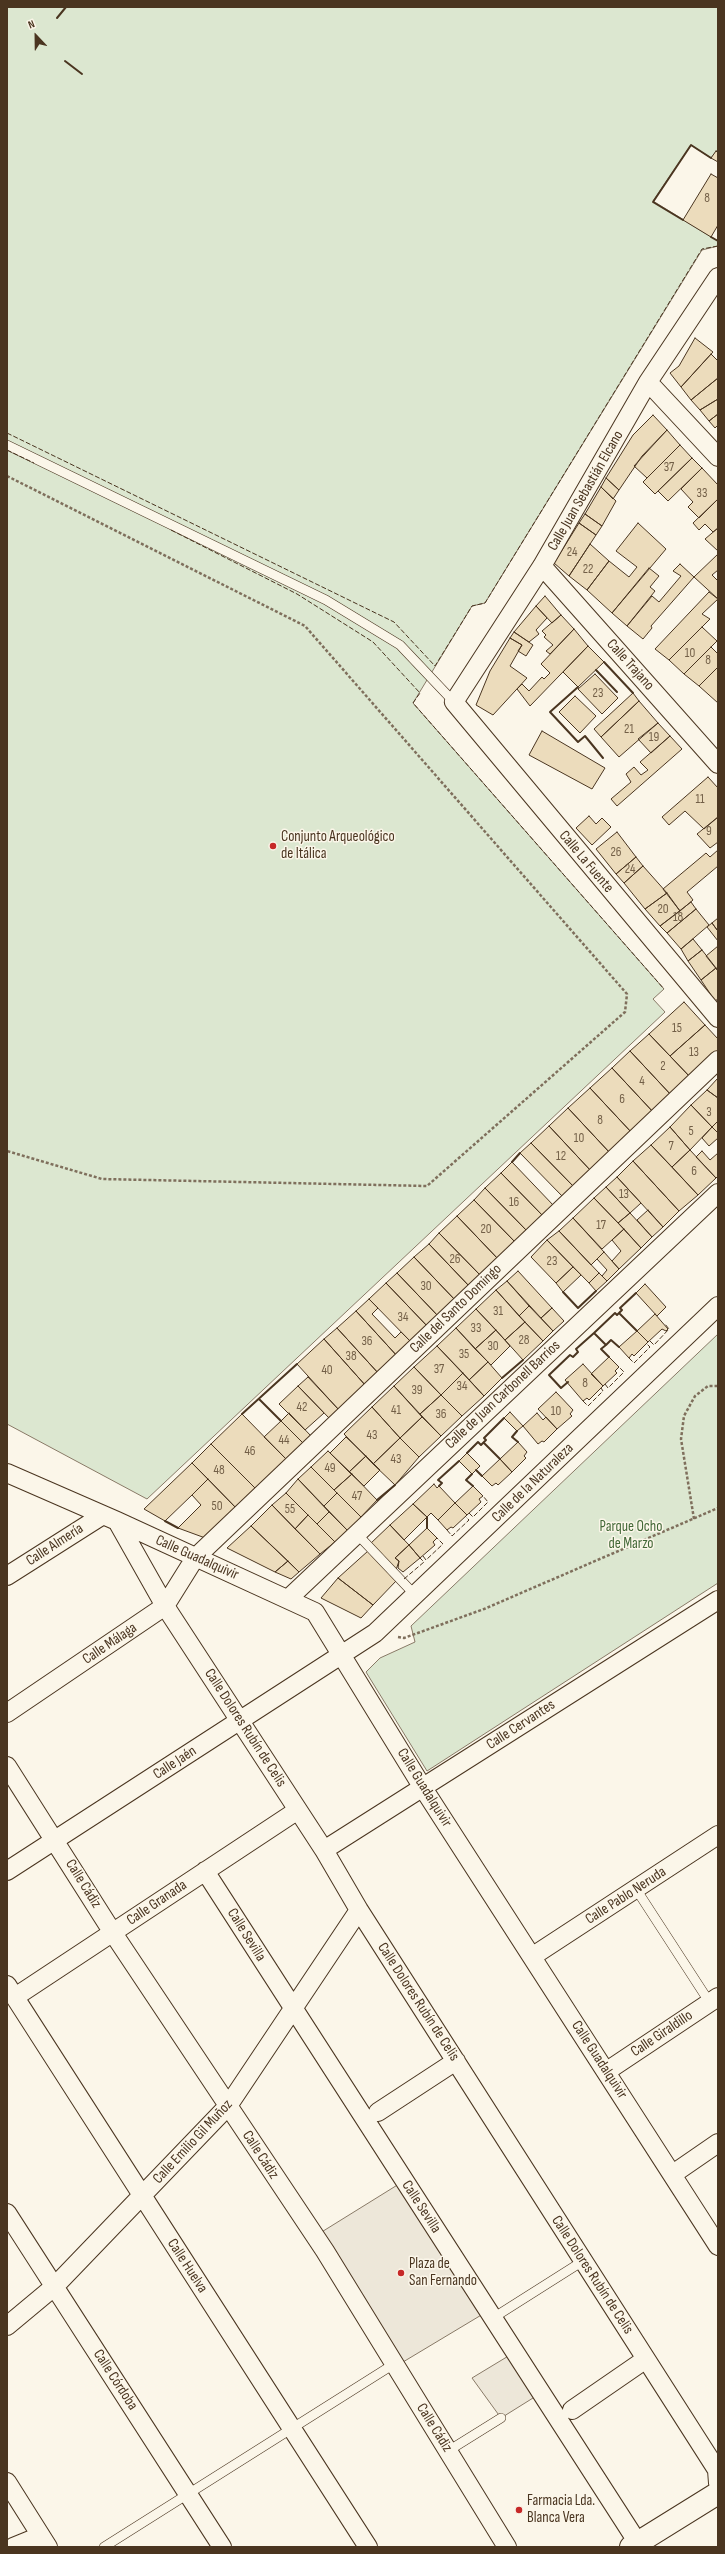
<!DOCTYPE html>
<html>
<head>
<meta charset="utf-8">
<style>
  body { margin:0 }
  #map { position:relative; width:725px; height:2554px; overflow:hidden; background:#fbf6e9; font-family:"Sofia Sans Condensed",sans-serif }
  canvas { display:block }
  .frame { position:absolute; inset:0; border:8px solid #4a3520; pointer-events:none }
  .north { position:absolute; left:16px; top:16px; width:40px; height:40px; -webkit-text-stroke:3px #fbf6e9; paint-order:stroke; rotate:338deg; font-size:11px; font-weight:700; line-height:16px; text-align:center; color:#4a3520 }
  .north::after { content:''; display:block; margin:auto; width:14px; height:18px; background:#4a3520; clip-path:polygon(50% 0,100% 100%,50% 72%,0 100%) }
</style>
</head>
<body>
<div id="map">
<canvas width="725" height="2554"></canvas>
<div class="frame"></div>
<div class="north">N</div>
</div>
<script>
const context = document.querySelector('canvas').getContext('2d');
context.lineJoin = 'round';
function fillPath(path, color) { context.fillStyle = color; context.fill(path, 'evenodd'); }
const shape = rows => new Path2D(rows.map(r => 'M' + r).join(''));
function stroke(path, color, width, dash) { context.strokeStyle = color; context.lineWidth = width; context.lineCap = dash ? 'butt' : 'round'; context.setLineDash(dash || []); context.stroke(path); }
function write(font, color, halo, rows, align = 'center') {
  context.font = font + ' "Sofia Sans Condensed",sans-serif'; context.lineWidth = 3; context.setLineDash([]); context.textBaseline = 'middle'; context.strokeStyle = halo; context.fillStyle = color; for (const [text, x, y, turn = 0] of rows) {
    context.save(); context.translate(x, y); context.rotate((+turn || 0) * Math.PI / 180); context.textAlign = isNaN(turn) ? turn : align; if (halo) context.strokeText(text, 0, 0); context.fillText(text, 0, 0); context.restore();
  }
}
const green = shape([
  [7,7,718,7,718,149,711,158,691,145,653,201,718,241,718,246,702,250,485,603,472,606,413,703,664,989,653,999,665,1012,147,1499,7,1424,7,7],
  [718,1334,718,1583,427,1771,366,1672,380,1658,415,1642,411,1626,718,1334]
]);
const parking = shape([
  [399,2184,483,2314,403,2362,320,2233,399,2184],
  [515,2352,541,2393,501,2418,472,2378,515,2352]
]);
const building = shape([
  [716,151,718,153,718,162,711,158,716,151],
  [711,174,718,178,718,225,711,237,683,220,711,174],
  [695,338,713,352,681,387,670,373,679,366,695,338],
  [711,354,718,361,718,378,691,400,681,387,711,354],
  [718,378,718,399,700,410,691,400,718,378],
  [718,399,718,414,709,421,700,410,718,399],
  [718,414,718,425,715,428,709,421,718,414],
  [653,415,667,430,642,456,619,490,606,478,633,435,653,415],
  [667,430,680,445,647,478,634,466,667,430],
  [680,445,692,458,655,494,643,482,680,445],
  [692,458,702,468,668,501,658,491,692,458],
  [702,468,718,485,718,499,699,518,688,507,693,502,681,489,702,468],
  [606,478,619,490,613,499,601,487,606,478],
  [601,487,616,501,602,526,585,514,601,487],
  [718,499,718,528,713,532,705,524,699,530,693,523,718,499],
  [585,514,602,526,596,535,579,523,585,514],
  [579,523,596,535,569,576,554,563,579,523],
  [638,523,666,549,612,613,587,590,609,561,629,577,637,567,616,551,638,523],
  [718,528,718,551,705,539,718,528],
  [590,544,609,561,587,590,569,576,590,544],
  [718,554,718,570,712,575,718,581,718,599,694,577,718,554],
  [680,564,694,577,651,626,652,628,643,639,627,626,652,596,659,602,681,576,673,571,680,564],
  [649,568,659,576,650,587,655,591,627,626,612,613,649,568],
  [709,592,718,599,702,614,710,619,669,660,655,649,709,592],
  [545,596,561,615,552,623,536,606,545,596],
  [536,606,547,618,536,630,539,634,529,642,514,632,536,606],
  [561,615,574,629,550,654,546,651,553,645,544,637,546,635,542,631,561,615],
  [702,627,717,641,684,674,669,660,702,627],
  [574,629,588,646,530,706,517,689,522,684,529,691,542,677,544,679,550,673,541,664,574,629],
  [514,632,533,645,526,656,518,651,522,645,510,638,514,632],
  [510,638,522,645,510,666,527,678,493,715,476,705,490,671,510,638],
  [588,646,604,662,578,687,563,672,588,646],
  [711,647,718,654,718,667,699,686,684,674,711,647],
  [718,667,718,703,699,686,718,667],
  [595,674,618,698,602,714,578,689,595,674],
  [633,693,639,701,601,737,594,729,633,693],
  [575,696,596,716,580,733,559,712,575,696],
  [639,701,658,723,619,757,601,737,639,701],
  [658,723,670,736,651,753,638,739,658,723],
  [542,731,605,768,592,789,529,755,542,731],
  [670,736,682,749,617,806,611,799,631,782,626,774,634,767,641,775,648,770,640,762,670,736],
  [708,777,718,788,718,817,704,829,685,811,669,825,662,817,708,777],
  [589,816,596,824,602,818,611,827,592,845,576,828,589,816],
  [718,817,718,842,710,848,697,834,718,817],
  [617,832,636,857,616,874,596,849,617,832],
  [718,850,718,866,687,892,693,900,680,911,663,889,706,853,710,857,718,850],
  [636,857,643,866,624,883,616,874,636,857],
  [643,866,667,893,645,909,624,883,643,866],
  [667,893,680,911,660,926,645,909,667,893],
  [691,902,696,909,667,933,660,926,691,902],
  [696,909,709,925,681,949,667,933,696,909],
  [718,918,718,930,717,930,712,923,718,918],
  [712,923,718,931,718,941,707,927,712,923],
  [693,939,702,950,688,961,681,949,693,939],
  [718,946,718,971,706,956,718,946],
  [702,950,716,968,701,980,688,961,702,950],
  [716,968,718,971,718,999,715,1001,701,980,716,968],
  [684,1002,705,1025,670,1056,649,1034,684,1002],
  [705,1025,718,1039,718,1051,691,1078,670,1056,705,1025],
  [649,1034,691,1078,672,1096,630,1051,649,1034],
  [630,1051,672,1096,654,1113,612,1068,630,1051],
  [612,1068,654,1113,632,1133,590,1088,612,1068],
  [718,1078,718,1098,707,1090,718,1078],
  [590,1088,632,1133,610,1153,568,1108,590,1088],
  [707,1090,718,1098,718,1121,712,1127,691,1105,707,1090],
  [691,1105,712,1127,690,1150,670,1127,691,1105],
  [568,1108,610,1153,591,1171,549,1126,568,1108],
  [718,1121,718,1133,712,1127,718,1121],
  [549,1126,591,1171,574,1187,531,1143,549,1126],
  [670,1127,690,1150,672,1167,651,1145,670,1127],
  [712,1127,718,1133,718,1138,709,1146,702,1138,712,1127],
  [531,1143,574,1187,563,1197,520,1153,531,1143],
  [651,1145,698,1195,679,1211,633,1161,651,1145],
  [690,1150,716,1178,698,1195,672,1167,690,1150],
  [702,1151,710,1160,718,1153,718,1176,716,1178,696,1157,702,1151],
  [633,1161,679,1211,663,1227,617,1177,633,1161],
  [512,1162,554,1206,544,1217,501,1173,512,1162],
  [501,1173,544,1217,528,1232,485,1188,501,1173],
  [617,1177,641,1203,630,1213,606,1187,617,1177],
  [606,1187,630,1213,618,1223,594,1198,606,1187],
  [485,1188,528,1232,516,1243,474,1200,485,1188],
  [594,1198,624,1229,602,1249,573,1218,594,1198],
  [474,1200,516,1243,499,1260,457,1216,474,1200],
  [648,1210,663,1227,652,1237,637,1220,648,1210],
  [630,1213,652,1237,641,1248,618,1223,630,1213],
  [457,1216,499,1260,481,1276,439,1233,457,1216],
  [573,1218,604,1252,591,1265,559,1231,573,1218],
  [624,1229,641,1248,619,1269,612,1261,621,1251,612,1240,624,1229],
  [559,1231,599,1273,589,1283,547,1240,559,1231],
  [439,1233,481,1276,470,1287,429,1244,439,1233],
  [547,1240,573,1267,556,1283,531,1257,547,1240],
  [429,1244,470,1287,456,1301,414,1257,429,1244],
  [604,1252,619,1269,607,1281,602,1276,607,1270,597,1259,604,1252],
  [414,1257,456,1301,439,1317,397,1273,414,1257],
  [573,1267,581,1275,563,1292,556,1283,573,1267],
  [518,1271,552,1308,541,1318,507,1281,518,1271],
  [397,1273,439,1317,429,1328,386,1283,397,1273],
  [599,1273,607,1281,596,1291,589,1283,599,1273],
  [507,1281,529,1306,519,1316,496,1290,507,1281],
  [386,1283,429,1328,412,1343,369,1299,386,1283],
  [645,1284,666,1307,657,1316,636,1293,645,1284],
  [496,1290,525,1322,505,1340,476,1309,496,1290],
  [369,1299,378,1308,372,1314,395,1338,401,1332,412,1343,398,1357,356,1311,369,1299],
  [529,1306,553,1331,543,1341,519,1316,529,1306],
  [552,1308,564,1321,553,1331,541,1318,552,1308],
  [476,1309,496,1330,475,1349,456,1328,476,1309],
  [356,1311,398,1357,379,1374,337,1328,356,1311],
  [655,1314,668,1329,666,1331,662,1329,648,1342,637,1331,655,1314],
  [525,1322,543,1341,523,1360,505,1340,525,1322],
  [337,1328,379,1374,366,1386,324,1339,337,1328],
  [456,1328,488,1362,469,1380,437,1346,456,1328],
  [496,1330,510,1346,491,1365,475,1349,496,1330],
  [637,1331,648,1342,634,1356,632,1354,629,1358,619,1347,637,1331],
  [324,1339,366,1386,339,1410,297,1364,324,1339],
  [437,1346,463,1373,441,1395,414,1367,437,1346],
  [609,1357,619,1367,615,1371,617,1373,603,1386,591,1374,609,1357],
  [488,1362,502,1378,484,1396,469,1380,488,1362],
  [583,1364,603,1386,589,1400,587,1398,583,1401,565,1380,583,1364],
  [414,1367,441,1395,420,1414,394,1386,414,1367],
  [463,1373,484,1396,462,1416,441,1395,463,1373],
  [308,1377,339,1410,330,1419,298,1386,308,1377],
  [298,1386,324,1413,305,1430,279,1404,298,1386],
  [394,1386,422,1417,400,1438,372,1407,394,1386],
  [556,1392,573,1410,570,1414,572,1416,557,1429,538,1409,556,1392],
  [441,1395,462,1416,441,1436,420,1414,441,1395],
  [372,1407,400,1438,373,1464,344,1434,372,1407],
  [510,1412,523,1426,517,1431,504,1418,510,1412],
  [289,1413,312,1437,304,1444,281,1421,289,1413],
  [537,1413,543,1420,546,1417,557,1429,544,1442,542,1441,538,1444,523,1426,537,1413],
  [242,1414,288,1461,258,1491,211,1444,242,1414],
  [422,1417,441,1436,419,1457,400,1438,422,1417],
  [281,1421,304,1444,288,1461,264,1437,281,1421],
  [346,1437,366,1456,349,1472,330,1453,346,1437],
  [400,1438,419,1457,395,1485,373,1464,400,1438],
  [518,1442,527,1452,524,1456,526,1458,512,1472,500,1459,518,1442],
  [211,1444,258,1491,238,1510,192,1463,211,1444],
  [328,1451,352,1474,334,1490,311,1467,328,1451],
  [467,1453,480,1466,472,1474,459,1461,467,1453],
  [366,1456,380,1470,364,1486,349,1472,366,1456],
  [500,1459,512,1472,498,1485,496,1483,492,1486,482,1476,500,1459],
  [192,1463,208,1479,192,1495,165,1521,144,1509,192,1463],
  [311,1467,337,1493,324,1506,298,1479,311,1467],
  [352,1474,377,1500,361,1517,334,1490,352,1474],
  [208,1479,238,1510,208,1539,178,1528,201,1505,192,1495,208,1479],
  [298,1479,329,1512,317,1524,286,1493,298,1479],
  [434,1484,437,1488,439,1486,455,1503,438,1520,431,1513,427,1517,413,1504,434,1484],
  [473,1486,483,1496,479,1499,481,1502,467,1515,455,1503,473,1486],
  [286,1493,308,1515,295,1529,272,1505,286,1493],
  [337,1493,361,1517,348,1531,324,1506,337,1493],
  [455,1503,467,1515,453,1528,451,1527,447,1530,438,1520,455,1503],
  [413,1504,427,1517,404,1540,390,1525,413,1504],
  [272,1505,320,1554,299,1572,251,1526,272,1505],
  [329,1512,348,1531,335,1542,317,1524,329,1512],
  [308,1515,335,1542,320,1554,295,1529,308,1515],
  [390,1525,409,1545,395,1558,399,1561,396,1570,370,1544,390,1525],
  [251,1526,288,1561,275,1572,227,1548,251,1526],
  [427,1528,437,1538,433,1542,435,1545,420,1558,409,1545,427,1528],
  [409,1545,420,1558,403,1572,398,1568,399,1561,395,1558,409,1545],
  [368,1551,397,1580,373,1605,338,1578,368,1551],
  [288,1561,299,1572,291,1579,275,1572,288,1561],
  [338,1578,373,1605,361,1618,321,1598,338,1578]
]);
const path = shape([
  [7,476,305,626,627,994,625,1012,427,1186,102,1179,7,1151],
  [694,1519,681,1439,684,1416,695,1396,708,1386,718,1386],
  [398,1637,404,1638,484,1609,718,1508]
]);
const lane = shape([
  [7,445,326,600,400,645,454,702],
  [357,1534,415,1595],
  [636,1889,710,2003],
  [493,2318,583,2261],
  [448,2451,501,2418],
  [104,2547,394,2364]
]);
const street = shape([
  [718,277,648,382,542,566,454,702,718,1018],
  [648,382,718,457],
  [542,566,718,764],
  [7,1473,117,1521,315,1612,423,1788,718,2246],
  [117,1521,165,1606,324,1850,359,1910,717,2470,718,2483],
  [7,1576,103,1515],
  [289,1598,718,1193],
  [7,1713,165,1606,195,1558,718,1060],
  [7,1766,113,1933,325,2251,507,2547],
  [324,1850,718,1600],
  [7,1871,375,1633,718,1306],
  [205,1871,638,2543],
  [533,1956,718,1835],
  [7,1985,368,2547],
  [15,1997,298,1810],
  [607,2071,718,1997],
  [378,2112,456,2061],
  [673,2174,718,2143],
  [7,2213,222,2547],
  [7,2326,55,2286,228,2106,359,1910],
  [572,2410,646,2359],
  [7,2482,48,2547],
  [13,2547,40,2536]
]);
const secondary = shape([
  [631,2547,718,2493]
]);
const fence = shape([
  [7,433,394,622,435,666,472,606,485,603,702,249,718,246],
  [7,450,34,463],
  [171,530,297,594,373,642,420,693,413,703,664,989],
  [650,1341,654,1345,669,1329,665,1324],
  [629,1358,634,1363,650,1347,647,1344],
  [605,1384,608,1388,624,1372,619,1367],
  [583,1401,588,1406,603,1391,601,1388],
  [469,1513,473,1517,488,1502,483,1496],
  [447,1530,452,1536,469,1520,465,1516],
  [423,1556,426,1560,443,1544,437,1538],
  [404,1579,424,1562,420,1558]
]);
const wall = shape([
  [12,7,15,7],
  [57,18,66,7],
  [65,61,82,74],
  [683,220,653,202,691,145,711,158],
  [711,237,718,241],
  [604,662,633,693],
  [596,670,617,692],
  [578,687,550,712,578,742,585,736,603,758],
  [512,1162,520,1153],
  [563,1292,578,1308,596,1291],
  [619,1313,637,1331],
  [594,1333,615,1313,617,1315,622,1310,620,1308,636,1293],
  [606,1345,611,1340,619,1347],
  [502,1378,523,1360],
  [568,1382,561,1388,549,1375,570,1355,573,1357,578,1352,576,1349,594,1333,606,1345,601,1349,609,1357],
  [259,1399,281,1421],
  [242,1414,297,1364],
  [517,1431,512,1437,518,1442],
  [484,1443,500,1459],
  [467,1453,478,1442,481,1445,486,1440,484,1438,504,1418],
  [476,1470,482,1476],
  [472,1474,466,1480,473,1486],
  [439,1486,442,1483,438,1480,459,1461],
  [377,1500,395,1485],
  [427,1517,427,1528],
  [165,1521,178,1528]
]);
const markers = [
  [273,846,4,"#c62828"],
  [401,2273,4,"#c62828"],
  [519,2510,4,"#c62828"]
];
const numberNames = [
  ["8",707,199],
  ["37",669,468],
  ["33",702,494],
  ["24",572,553],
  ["22",588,570],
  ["10",690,654],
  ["8",708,661],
  ["23",598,694],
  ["21",629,730],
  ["19",654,738],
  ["11",700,800],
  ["9",709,832],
  ["26",616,853],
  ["24",630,870],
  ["20",663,910],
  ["18",678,918],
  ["15",677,1029],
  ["13",694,1053],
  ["2",663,1067],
  ["4",642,1082],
  ["6",622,1100],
  ["3",709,1113],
  ["8",600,1121],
  ["5",691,1132],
  ["10",579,1139],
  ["7",671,1147],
  ["12",561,1157],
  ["6",694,1172],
  ["13",624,1195],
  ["16",514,1203],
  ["17",601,1226],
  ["20",486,1230],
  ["26",455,1260],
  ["23",552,1262],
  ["30",426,1287],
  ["31",498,1312],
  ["34",403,1318],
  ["33",476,1329],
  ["28",524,1341],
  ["36",367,1342],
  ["30",493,1347],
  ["35",464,1355],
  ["38",351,1357],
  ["37",439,1370],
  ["40",327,1371],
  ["8",585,1384],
  ["34",462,1387],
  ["39",417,1391],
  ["42",302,1408],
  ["41",396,1411],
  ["10",556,1412],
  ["36",441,1415],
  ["43",372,1436],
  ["44",284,1441],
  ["46",250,1452],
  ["43",396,1460],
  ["49",330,1469],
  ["48",219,1471],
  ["47",357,1497],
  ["50",217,1507],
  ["55",290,1510]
];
const streetNames = [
  ["Calle Juan Sebastián Elcano",586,491,-60],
  ["Calle Trajano",630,665,48],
  ["Calle La Fuente",586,862,50],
  ["Calle del Santo Domingo",456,1309,-44],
  ["Calle de Juan Carbonell Barrios",503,1395,-43],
  ["Calle de la Naturaleza",533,1483,-44],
  ["Calle Almería",55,1545,-33],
  ["Calle Guadalquivir",197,1558,24],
  ["Calle Málaga",110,1644,-34],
  ["Calle Cervantes",521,1725,-33],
  ["Calle Dolores Rubín de Celis",245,1728,57],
  ["Calle Jaén",175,1763,-33],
  ["Calle Guadalquivir",424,1788,58],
  ["Calle Cádiz",83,1884,58],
  ["Calle Pablo Neruda",626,1896,-33],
  ["Calle Granada",157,1903,-34],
  ["Calle Sevilla",246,1935,58],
  ["Calle Dolores Rubín de Celis",418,2002,57],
  ["Calle Giraldillo",662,2034,-34],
  ["Calle Guadalquivir",599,2060,57],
  ["Calle Emilio Gil Muñoz",193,2142,-47],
  ["Calle Cádiz",260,2155,57],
  ["Calle Sevilla",421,2207,57],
  ["Calle Huelva",187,2266,57],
  ["Calle Dolores Rubín de Celis",592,2275,57],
  ["Calle Córdoba",115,2380,57],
  ["Calle Cádiz",434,2428,58]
];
const poiNames = [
  ["Conjunto Arqueológico",281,837],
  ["de Itálica",281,854],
  ["Plaza de",409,2264],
  ["San Fernando",409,2281],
  ["Farmacia Lda.",527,2501],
  ["Blanca Vera",527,2518]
];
const parkNames = [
  ["Parque Ocho",631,1527],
  ["de Marzo",631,1544]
];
fillPath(green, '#dce7d0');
stroke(green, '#887966', 1);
fillPath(parking, '#ede7d9');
stroke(parking, '#887966', 1);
fillPath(building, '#ecdcbc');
stroke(building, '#4a3520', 1);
stroke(lane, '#4a3520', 10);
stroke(street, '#4a3520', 20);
stroke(secondary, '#4a3520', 24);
stroke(path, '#7f6f5c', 2.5, [3, 2]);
stroke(lane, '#fbf6e9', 9);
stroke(street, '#fbf6e9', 18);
stroke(secondary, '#fbf6e9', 22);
stroke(fence, '#4a3520', 1, [5, 2]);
stroke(wall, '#4a3520', 2);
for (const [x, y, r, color] of markers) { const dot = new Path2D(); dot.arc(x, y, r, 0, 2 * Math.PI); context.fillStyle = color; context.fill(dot); stroke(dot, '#fbf6e9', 1.5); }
write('13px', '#725f47', null, numberNames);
write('15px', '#4a3520', '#fbf6e9', streetNames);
write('15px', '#4a3520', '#fbf6e9', poiNames, 'left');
write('15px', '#436837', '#fbf6e9', parkNames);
</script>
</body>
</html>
